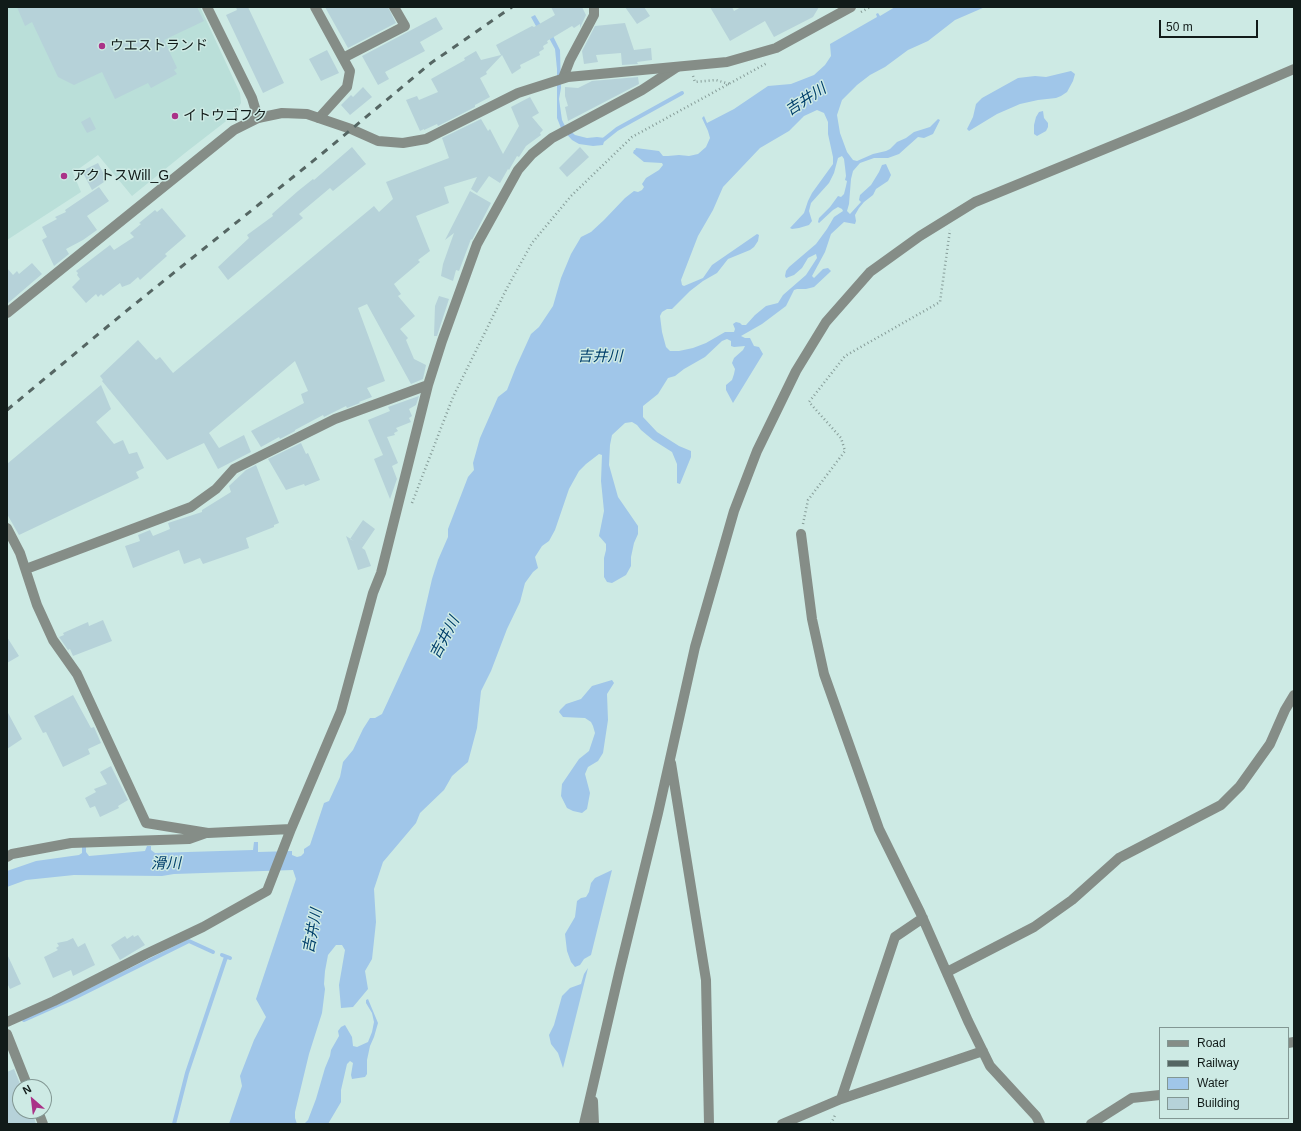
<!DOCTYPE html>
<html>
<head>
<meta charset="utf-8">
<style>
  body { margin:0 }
  #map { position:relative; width:1301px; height:1131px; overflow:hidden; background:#cdeae4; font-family:Helvetica,sans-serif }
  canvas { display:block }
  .frame { position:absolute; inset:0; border:8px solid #111b19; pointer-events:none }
  .legend { position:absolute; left:1159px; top:1027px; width:130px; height:92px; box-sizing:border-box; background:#cdeae4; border:1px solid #829793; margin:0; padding:5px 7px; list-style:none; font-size:12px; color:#111b19 }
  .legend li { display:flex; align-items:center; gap:8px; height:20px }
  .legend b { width:20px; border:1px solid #829793 }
  .north { position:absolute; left:12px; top:1079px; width:40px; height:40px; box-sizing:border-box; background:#cdeae4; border:1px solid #829793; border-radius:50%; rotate:332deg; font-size:11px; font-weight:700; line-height:16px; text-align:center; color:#111b19 }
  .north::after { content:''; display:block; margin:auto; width:14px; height:18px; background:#aa3288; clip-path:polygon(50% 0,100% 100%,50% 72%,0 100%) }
  .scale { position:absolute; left:1159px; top:20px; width:99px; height:18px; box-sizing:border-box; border:2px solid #111b19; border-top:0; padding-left:5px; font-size:12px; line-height:14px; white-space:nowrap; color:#111b19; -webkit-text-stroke:3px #cdeae4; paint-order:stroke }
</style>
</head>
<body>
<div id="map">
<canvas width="1301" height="1131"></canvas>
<div class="frame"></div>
<ul class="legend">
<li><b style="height:5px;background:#858d87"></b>Road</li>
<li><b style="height:5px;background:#556663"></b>Railway</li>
<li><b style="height:11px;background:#a0c6e9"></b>Water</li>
<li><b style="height:11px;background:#b6d2d9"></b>Building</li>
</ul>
<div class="north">N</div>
<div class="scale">50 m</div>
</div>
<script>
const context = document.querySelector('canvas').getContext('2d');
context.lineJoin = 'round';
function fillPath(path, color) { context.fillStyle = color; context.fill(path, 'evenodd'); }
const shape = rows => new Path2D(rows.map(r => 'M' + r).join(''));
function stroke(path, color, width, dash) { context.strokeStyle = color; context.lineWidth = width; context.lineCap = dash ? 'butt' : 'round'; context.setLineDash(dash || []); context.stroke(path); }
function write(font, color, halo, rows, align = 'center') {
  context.font = font + ' Helvetica,"Noto Sans JP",sans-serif'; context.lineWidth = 3; context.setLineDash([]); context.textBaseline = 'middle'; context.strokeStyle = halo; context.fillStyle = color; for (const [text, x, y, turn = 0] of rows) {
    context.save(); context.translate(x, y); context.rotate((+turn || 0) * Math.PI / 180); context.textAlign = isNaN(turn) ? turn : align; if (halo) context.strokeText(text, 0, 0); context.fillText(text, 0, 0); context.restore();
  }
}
const built = shape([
  [7,7,200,7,240,93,241,103,234,115,185,153,132,196,98,155,73,173,81,192,7,240]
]);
const water = shape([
  [895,7,985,7,955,20,928,41,908,50,885,67,870,75,857,85,842,100,837,115,840,133,847,152,853,160,857,161,873,154,886,151,890,149,897,142,906,138,914,132,930,127,938,119,940,120,933,134,924,138,918,137,899,154,888,158,874,158,860,163,853,171,851,179,849,204,847,211,850,214,861,202,859,200,860,195,871,185,879,172,882,165,886,164,891,175,888,181,876,189,873,195,864,202,859,208,855,215,856,221,855,224,844,222,831,234,825,252,812,276,814,278,823,269,828,268,831,271,829,273,814,287,806,289,797,289,794,290,786,306,762,324,741,336,745,338,750,338,754,346,759,347,763,354,733,403,726,390,726,385,732,380,734,374,735,369,732,363,734,358,743,350,745,346,734,347,731,346,731,341,727,339,722,341,705,357,684,369,675,376,668,378,658,394,643,406,643,417,657,432,679,446,691,451,691,457,680,484,677,483,677,464,672,452,653,440,641,430,637,425,632,422,625,423,612,435,610,445,609,465,618,497,638,526,638,534,634,543,631,557,631,566,626,575,612,583,607,582,604,577,604,558,606,550,606,544,599,536,604,511,601,481,602,455,599,454,586,464,579,471,569,489,555,530,549,541,542,546,535,557,538,568,533,572,525,583,520,602,507,629,491,671,481,691,477,728,468,762,452,776,444,790,420,813,416,823,383,862,374,889,376,922,373,950,372,959,365,971,368,989,353,1007,341,1008,339,985,345,950,342,945,336,945,328,955,325,971,324,984,325,989,322,1013,309,1054,295,1112,295,1118,297,1124,229,1124,242,1086,240,1076,254,1040,266,1017,256,999,296,879,293,870,174,874,162,876,74,875,26,880,7,887,7,871,36,861,79,855,82,853,82,847,86,847,86,852,89,856,145,851,147,846,151,846,151,850,155,853,253,850,254,842,258,842,258,852,292,851,292,855,297,857,301,856,304,853,304,849,310,845,324,803,329,801,340,777,343,762,353,750,363,729,370,718,375,718,382,714,394,688,420,631,432,579,438,560,448,537,448,529,468,477,474,470,473,463,480,438,498,397,507,390,516,367,531,334,539,327,553,306,561,278,571,254,581,237,591,232,604,220,625,198,634,191,638,192,642,190,644,187,642,184,646,178,659,170,663,165,662,163,644,162,633,153,634,150,635,150,636,148,659,151,663,156,668,156,679,155,689,156,698,154,706,147,710,138,708,131,702,118,704,116,707,123,734,109,768,86,791,84,814,75,825,65,831,56,830,44,877,17,876,14,878,13,880,16],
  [817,110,824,113,828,122,828,134,833,157,833,164,812,193,808,201,804,213,790,228,792,229,799,228,809,225,812,221,809,211,811,203,829,183,834,173,838,158,842,156,844,159,845,167,846,176,845,180,847,181,846,186,844,194,841,197,838,196,830,207,819,218,818,222,819,223,833,210,838,207,842,209,843,211,834,217,827,229,816,244,789,267,786,271,785,276,786,278,794,275,802,268,808,258,816,254,817,258,806,275,783,295,778,303,766,306,755,315,746,325,742,325,740,323,736,322,733,324,735,329,734,332,725,332,706,343,693,348,679,351,670,351,666,347,662,332,660,316,662,312,667,309,672,309,690,291,703,281,717,273,728,259,750,250,754,247,758,241,759,235,757,234,712,265,703,278,684,286,682,285,681,280,698,236,713,210,723,187,760,148,789,131,804,116],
  [535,15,541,25,553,36,560,50,561,88,559,99,562,120,565,126,575,135,587,138,597,137,605,138,603,145,593,146,579,144,572,140,561,128,557,118,557,69,555,49,549,38,537,28,531,17],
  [1071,71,1075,74,1073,81,1067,92,1061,96,1056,98,1038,100,1020,104,997,114,969,131,967,129,973,117,976,104,982,98,1018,78,1035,76,1046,77],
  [1043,111,1044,118,1048,123,1048,127,1046,131,1037,136,1034,134,1034,125,1036,117,1039,112],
  [612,680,614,683,607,694,608,720,603,753,598,761,588,767,585,774,590,793,587,809,582,813,573,811,567,808,561,796,562,784,579,759,589,751,595,733,593,726,591,722,585,718,563,717,559,712,560,710,566,704,581,699,592,686],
  [612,870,591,955,584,959,580,965,575,967,571,962,567,951,565,934,575,917,577,901,581,898,586,897,589,892,591,883,595,878],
  [588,968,563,1068,558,1053,551,1044,549,1035,554,1025,562,996,570,988,581,984,584,974],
  [368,999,378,1023,374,1037,370,1046,367,1060,367,1074,365,1077,352,1079,351,1075,353,1063,350,1061,347,1064,341,1090,341,1102,328,1124,304,1124,308,1120,316,1099,325,1068,330,1056,331,1050,339,1036,338,1031,341,1027,345,1025,352,1037,353,1046,357,1047,368,1042,372,1032,374,1022,372,1013,366,1003,366,1000]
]);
const stream = shape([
  [602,141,617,129,682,93],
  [222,955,230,958],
  [24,1020,76,997,189,941,213,952],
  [174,1124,187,1073,226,957]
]);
const building = shape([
  [17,7,197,7,204,21,164,40,177,68,174,70,177,74,151,88,148,83,115,99,102,72,74,85,58,77,32,22,25,26],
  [236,7,248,7,284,83,263,93,226,15,237,10],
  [325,7,388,7,396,23,348,48],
  [551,7,582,7,586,15,580,28,580,24,574,28,572,26,547,41,548,43,543,46,544,49,539,52,540,55,520,65,521,68,512,74,502,55,486,72,487,74,480,78,490,97,475,105,475,107,438,126,437,124,424,130,424,129,420,131,406,100,417,96,419,100,438,92,431,79,465,60,464,58,476,51,481,60,501,55,496,45,532,26,534,27,555,15],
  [625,7,644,7,650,16,637,24],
  [710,7,732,7,734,11,741,7,819,7,813,17,774,37,765,21,730,41],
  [436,17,443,29,420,42,425,51,385,72,389,79,378,85,362,56],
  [625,23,634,50,651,48,652,60,637,62,638,64,622,65,621,53,596,55,598,62,584,64,582,51,595,26],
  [327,50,339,73,321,81,309,59],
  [638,77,639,84,568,121,565,107,568,106,565,96,565,87,578,88,592,81],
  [363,87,372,97,350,115,341,105,351,95,353,97],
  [530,97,539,113,532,117,543,130,540,133,541,135,526,146,519,157,517,156,509,170,508,169,500,183,489,176,477,193,471,189,477,177,444,187,449,203,416,216,430,251,418,260,420,262,394,284,401,294,398,296,415,316,400,329,408,338,406,340,414,359,426,365,423,379,411,384,367,304,358,308,385,381,367,388,372,397,359,402,360,403,347,408,346,406,324,417,323,415,295,430,295,431,280,439,279,437,261,447,251,431,304,403,301,394,308,391,295,361,209,433,219,448,244,435,251,452,218,469,204,443,167,460,102,381,103,380,100,376,138,340,156,360,160,357,173,373,374,206,379,212,393,199,386,182,449,158,442,138,481,119,488,131,490,129,503,154,519,126,511,107],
  [90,117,96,129,87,133,81,122],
  [352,147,366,164,333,191,330,188,299,214,303,218,228,280,218,267,249,238,247,235,273,216,272,214,298,191,313,179,314,180],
  [580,147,589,157,567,177,559,168],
  [98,163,107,180,92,190,82,171],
  [99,187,109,201,87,216,97,230,83,240,66,249,69,254,54,266,42,240,47,237,42,227,57,219,55,217,66,212,65,210],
  [470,191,491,203,472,240,471,239,459,271,456,270,453,281,441,276,443,264,454,233,445,240],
  [162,208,186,236,165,254,167,256,140,280,138,277,130,284,122,287,120,283,103,296,101,294,98,297,96,294,86,303,72,287,80,279,77,275,78,273,76,271,110,245,114,250,134,237,130,233,141,224,139,223,155,210,157,212],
  [32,263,42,274,7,304,7,268,13,275,17,271,19,274],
  [439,296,449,299,437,336,434,336,435,306],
  [101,385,111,409,96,422,114,444,123,440,129,454,137,452,144,468,136,472,139,478,19,535,7,514,7,464],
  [419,396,416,405,409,409,412,416,409,418,411,422,396,428,398,431,394,433,395,435,387,437,398,463,392,466,397,479,390,499,374,459,383,455,368,420,390,411,388,407],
  [301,443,306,454,308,453,320,480,305,486,304,484,286,490,268,459],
  [256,465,279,523,274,525,274,527,246,538,249,548,203,564,200,558,184,564,179,550,133,568,125,546,140,541,138,535,150,530,153,536,170,529,168,523,202,512,202,510,231,492,229,486,246,470],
  [363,520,375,529,362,548,365,550,371,566,358,570,346,536,354,541,350,539],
  [103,620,112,641,73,656,70,649,68,650,59,637,64,635,63,633,88,622,89,626],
  [7,637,19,656,7,663],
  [73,695,91,728,94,727,101,743,88,749,90,754,63,767,46,732,43,733,34,716],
  [7,711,22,739,7,749],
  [111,766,128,800,118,806,119,808,100,817,95,806,90,808,85,798,96,792,94,789,107,784,100,772],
  [133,935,134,937,138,935,145,945,120,960,111,945,125,936,127,939],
  [73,938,78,947,85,943,95,965,73,976,71,970,53,978,44,957,58,950,56,948,59,946,57,943,67,941],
  [7,954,21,984,10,989,7,983],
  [14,1069,20,1084,20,1111,32,1111,36,1124,7,1124,7,1072]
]);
const path = shape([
  [861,12,870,7],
  [693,76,695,82,716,80,729,84],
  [412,503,453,397,507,288,532,243,571,196,632,137,767,63],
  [803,524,808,500,845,451,841,438,809,402,845,356,940,302,950,230],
  [831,1124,836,1113]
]);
const minor = shape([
  [207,7,252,98,258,118],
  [315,7,350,71,347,87,319,118],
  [343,58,405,26,394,7],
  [563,78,570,60,594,15,594,7],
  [7,528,20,553,37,605,53,640,77,674,146,823,208,833,291,829],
  [801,534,812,619,824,674,879,829,920,912,968,1021,990,1066,1036,1116,1040,1124],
  [26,569,191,507,216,489,234,469,335,419,428,385],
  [671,763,706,980,709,1124],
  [7,857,12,854,71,843,189,839,206,833],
  [947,972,1034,927,1072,900,1119,858,1221,805,1240,786,1270,744,1285,710,1294,695],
  [7,1022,54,1001,146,954,203,927,267,891,291,829,341,711,373,593,381,573,428,385,442,341,477,244,518,170,532,154,552,138,642,90,677,67],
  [7,1034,28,1087],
  [1288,1043,1294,1042],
  [841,1099,983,1051],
  [593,1101,594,1124],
  [38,1111,43,1124],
  [584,1124,619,973,658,813,695,647,734,511,757,451,796,371,826,322,870,272,920,236,975,202,1185,116,1294,69],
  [782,1124,841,1099,895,937,923,918],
  [1091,1124,1132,1098,1160,1095]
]);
const tertiary = shape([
  [7,313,234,130,258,118,282,113,307,114,351,129,378,141,403,143,426,139,518,93,568,77,727,62,776,48,851,7]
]);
const rail = shape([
  [7,410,125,312,318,157,431,63,512,7]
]);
const markers = [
  [102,46,4,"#aa3288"],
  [175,116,4,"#aa3288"],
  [64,176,4,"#aa3288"]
];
const poiNames = [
  ["ウエストランド",110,46],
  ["イトウゴフク",183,116],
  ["アクトスWill_G",72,176]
];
const waterNames = [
  ["吉井川",806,100,-33],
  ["吉井川",600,357],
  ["吉井川",445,638,-62],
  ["滑川",166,864,-1],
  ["吉井川",313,931,-79]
];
fillPath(built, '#badfd9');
fillPath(water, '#a0c6e9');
stroke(stream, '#a0c6e9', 4);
fillPath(building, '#b6d2d9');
stroke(path, '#869c98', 2.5, [1, 3]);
stroke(minor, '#858d87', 10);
stroke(tertiary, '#858d87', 10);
stroke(rail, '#556663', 3, [7, 7]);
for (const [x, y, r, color] of markers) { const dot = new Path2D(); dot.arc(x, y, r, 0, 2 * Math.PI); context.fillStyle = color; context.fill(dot); stroke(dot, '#cdeae4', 1.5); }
write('14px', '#111b19', '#cdeae4', poiNames, 'left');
write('italic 15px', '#003f6b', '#cdeae4', waterNames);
</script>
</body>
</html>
